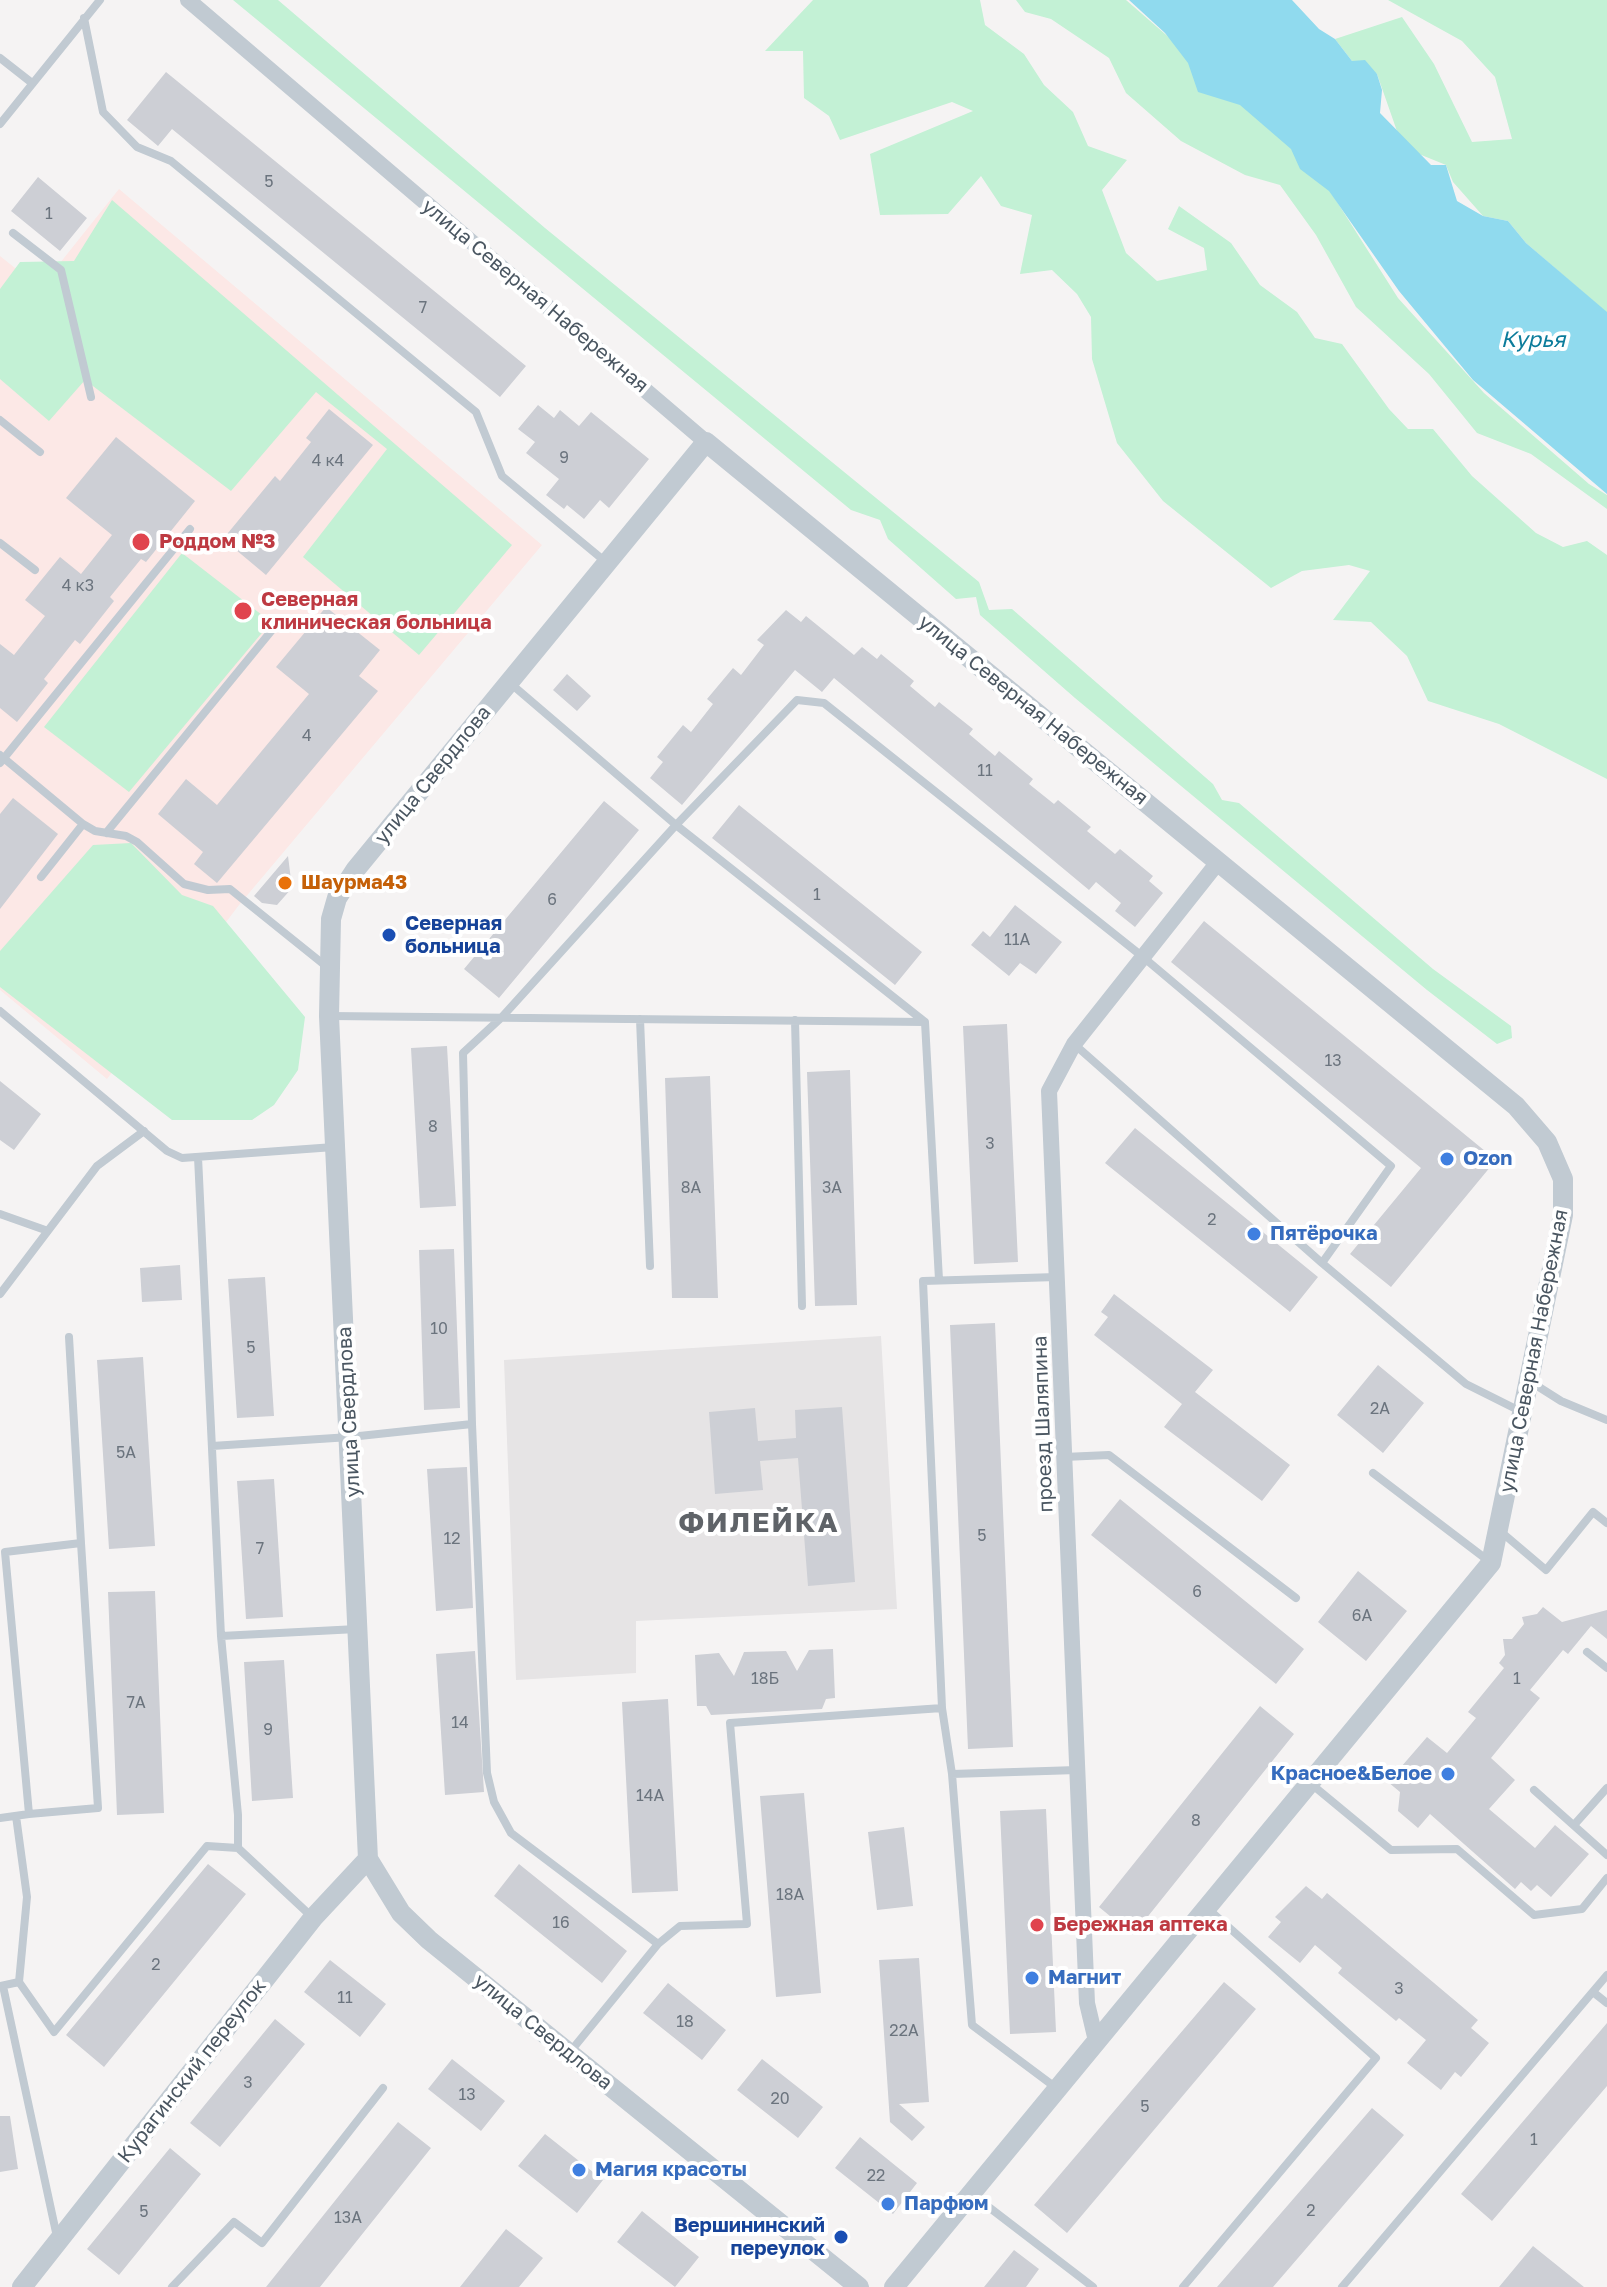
<!DOCTYPE html>
<html>
<head>
<meta charset="utf-8">
<style>
  body { margin:0 }
  canvas { display:block; background:#f5f3f3 }
</style>
</head>
<body>
<canvas width="1607" height="2287"></canvas>
<script>
const context = document.querySelector('canvas').getContext('2d');
context.lineJoin = 'round';
function fillPath(path, color) { context.fillStyle = color; context.fill(path, 'evenodd'); }
const shape = rows => new Path2D(rows.map(r => 'M' + r).join(''));
function stroke(path, color, width, dash) { context.strokeStyle = color; context.lineWidth = width; context.lineCap = dash ? 'butt' : 'round'; context.setLineDash(dash || []); context.stroke(path); }
function write(font, color, halo, rows, align = 'center') {
  context.font = font + ' "Golos Text",sans-serif'; context.lineWidth = 8; context.setLineDash([]); context.textBaseline = 'middle'; context.strokeStyle = halo; context.fillStyle = color; for (const [text, x, y, turn = 0] of rows) {
    context.save(); context.translate(x, y); context.rotate((+turn || 0) * Math.PI / 180); context.textAlign = isNaN(turn) ? turn : align; if (halo) context.strokeText(text, 0, 0); context.fillText(text, 0, 0); context.restore();
  }
}
const education = shape([
  [881,1336,897,1609,636,1621,636,1673,516,1680,504,1360]
]);
const medical = shape([
  [119,189,542,545,239,905,107,1079,0,990,0,256,40,288]
]);
const green = shape([
  [233,0,278,0,545,228,979,582,989,610,1012,609,1213,784,1222,800,1239,803,1433,969,1511,1026,1512,1038,1497,1044,1427,990,1075,698,980,615,976,597,956,599,888,539,880,520,851,510],
  [813,0,980,0,985,25,1024,54,1044,85,1073,112,1088,146,1127,160,1102,190,1126,253,1157,281,1207,270,1204,248,1168,229,1179,206,1231,243,1260,285,1297,312,1315,338,1342,344,1389,409,1408,429,1433,429,1472,476,1536,533,1563,547,1587,541,1607,555,1607,779,1499,724,1428,701,1407,656,1371,622,1333,620,1370,571,1349,565,1302,571,1271,588,1163,501,1117,443,1092,359,1091,317,1077,294,1052,270,1020,274,1032,215,1001,206,981,176,948,214,880,215,870,154,973,111,952,102,840,140,829,116,804,98,803,51,765,51],
  [1016,0,1126,0,1311,161,1398,298,1484,393,1589,484,1607,495,1607,509,1531,454,1477,433,1429,374,1356,307,1316,235,1280,185,1245,175,1181,141,1126,93,1109,58,1051,19,1025,12],
  [1388,0,1607,0,1607,313,1526,243,1508,221,1483,216,1453,182,1446,165,1414,152,1398,134,1377,74,1352,61,1335,39,1402,17,1434,64,1472,142,1512,139,1495,77,1462,41],
  [112,200,512,545,419,655,303,557,387,449,316,392,231,491,85,380,49,421,0,379,0,289,20,262,74,261],
  [182,553,271,622,129,792,44,727],
  [131,843,182,895,213,906,305,1017,298,1070,274,1105,252,1120,172,1120,0,987,0,951,93,845]
]);
const water = shape([
  [1129,0,1292,0,1319,29,1335,39,1352,61,1365,60,1377,74,1382,90,1380,113,1431,165,1446,165,1457,201,1483,216,1508,221,1526,243,1607,312,1607,494,1473,380,1399,291,1329,191,1300,169,1291,149,1240,105,1198,92,1188,63,1165,33]
]);
const building = shape([
  [166,72,526,366,500,397,172,129,158,146,127,120],
  [38,177,87,218,60,251,11,211],
  [538,405,554,418,560,410,579,426,591,412,649,459,609,508,600,500,584,519,567,505,564,509,546,495,559,479,526,453,535,442,518,429],
  [329,409,373,445,266,575,223,539,275,476,280,481,311,442,306,438],
  [116,437,195,501,146,562,141,559,110,597,114,601,80,644,75,640,44,679,48,683,17,722,0,708,0,644,14,655,45,616,25,600,60,557,81,574,112,535,66,498],
  [326,607,380,650,359,676,378,691,217,883,194,864,203,852,158,814,186,779,217,805,309,694,276,667],
  [786,610,801,622,806,616,854,655,862,647,877,659,881,654,914,681,910,686,935,707,939,702,973,729,969,734,995,756,999,751,1033,779,1029,784,1054,804,1058,800,1091,827,1087,831,1115,854,1120,849,1153,876,1149,881,1163,893,1135,927,1115,911,1121,903,1096,882,1089,890,834,678,822,692,795,670,682,805,650,778,663,762,657,757,683,725,691,732,713,704,707,699,733,668,741,675,764,645,757,640],
  [567,674,591,696,577,711,553,690],
  [13,798,58,834,0,909,0,814],
  [604,801,639,830,499,998,464,969],
  [739,805,922,952,895,985,712,838],
  [288,856,292,888,277,905,262,903,254,896],
  [1015,905,1062,942,1036,974,1020,963,1009,976,971,945,983,931,990,937],
  [1204,921,1496,1160,1391,1287,1350,1254,1421,1168,1171,962],
  [1007,1024,1018,1262,974,1264,963,1026],
  [447,1046,456,1206,420,1208,411,1048],
  [850,1070,857,1305,815,1306,807,1072],
  [710,1076,718,1298,672,1298,665,1078],
  [0,1081,41,1114,14,1150,0,1140],
  [1135,1128,1318,1277,1290,1312,1105,1163],
  [454,1249,460,1408,424,1410,419,1250],
  [180,1265,182,1300,142,1302,140,1268],
  [265,1277,274,1416,237,1418,228,1279],
  [1114,1294,1213,1370,1195,1392,1290,1465,1262,1501,1164,1427,1182,1404,1094,1335,1108,1317,1101,1312],
  [995,1323,1013,1747,968,1749,950,1325],
  [143,1357,155,1546,109,1549,97,1360],
  [1378,1365,1424,1403,1383,1453,1337,1415],
  [842,1407,855,1582,808,1586,798,1458,760,1461,763,1490,715,1494,709,1412,755,1408,758,1441,796,1438,795,1410],
  [467,1467,473,1608,436,1611,427,1469],
  [274,1479,283,1617,246,1619,237,1481],
  [1120,1499,1304,1649,1276,1684,1091,1535],
  [1358,1571,1407,1611,1366,1661,1318,1622],
  [155,1591,164,1813,117,1815,108,1592],
  [1543,1607,1562,1622,1607,1610,1607,1639,1591,1626,1568,1654,1563,1650,1530,1690,1540,1698,1491,1758,1515,1780,1489,1809,1535,1848,1555,1825,1589,1854,1551,1897,1537,1885,1531,1891,1521,1882,1515,1889,1430,1814,1418,1828,1398,1811,1400,1792,1388,1782,1427,1737,1447,1753,1476,1718,1468,1712,1504,1668,1499,1663,1505,1655,1503,1639,1512,1639,1524,1624,1522,1617,1537,1614],
  [833,1649,835,1698,826,1699,822,1709,711,1715,706,1706,697,1706,695,1655,719,1653,734,1676,744,1652,786,1651,797,1671,809,1650],
  [475,1651,484,1792,445,1795,436,1654],
  [284,1660,293,1798,252,1801,244,1662],
  [668,1699,678,1891,632,1893,622,1702],
  [1260,1706,1294,1734,1133,1935,1099,1907],
  [804,1793,821,1993,776,1997,760,1796],
  [1046,1809,1056,2032,1010,2034,1000,1811],
  [904,1827,913,1906,877,1910,868,1832],
  [208,1864,246,1894,104,2067,66,2035],
  [519,1864,627,1951,602,1983,494,1896],
  [1306,1886,1322,1899,1327,1893,1478,2020,1471,2028,1489,2043,1461,2077,1455,2072,1441,2090,1407,2063,1426,2040,1399,2018,1396,2021,1338,1973,1342,1968,1315,1945,1300,1963,1268,1937,1281,1922,1275,1917],
  [919,1958,929,2102,899,2104,925,2127,912,2141,890,2122,879,1960],
  [330,1960,386,2004,360,2037,304,1992],
  [1224,1982,1256,2009,1067,2233,1034,2205],
  [668,1983,726,2030,702,2060,643,2013],
  [275,2019,305,2044,220,2147,190,2123],
  [1607,2023,1607,2086,1492,2221,1461,2194],
  [452,2059,505,2101,481,2131,428,2089],
  [762,2059,823,2107,798,2138,737,2090],
  [1372,2108,1404,2135,1273,2287,1217,2287],
  [0,2116,10,2116,18,2169,0,2172],
  [398,2122,431,2148,320,2287,266,2287],
  [545,2134,603,2180,577,2213,518,2166],
  [860,2137,917,2183,893,2214,835,2168],
  [170,2148,201,2174,119,2275,87,2249],
  [642,2211,699,2257,675,2287,617,2242],
  [506,2229,543,2258,519,2287,460,2287],
  [1533,2246,1584,2287,1499,2287],
  [1014,2250,1039,2269,1026,2287,984,2287]
]);
const service = shape([
  [84,18,103,112,137,147,171,161,476,412,502,476,607,563],
  [0,58,32,83],
  [0,124,100,0],
  [13,233,61,270,91,397],
  [0,420,40,452],
  [0,543,35,570],
  [0,755,83,824,95,831,126,836,137,842,184,884,208,890,230,889,327,967],
  [0,763,190,529],
  [106,833,277,624],
  [41,877,83,824],
  [0,1011,167,1151,182,1158,334,1147],
  [330,1016,925,1022,676,825,510,683],
  [640,1019,650,1266],
  [795,1020,802,1306],
  [925,1022,939,1280],
  [1074,1044,1322,1263,1466,1384,1522,1412],
  [198,1157,221,1636],
  [0,1214,48,1231],
  [0,1294,97,1166,144,1131],
  [1531,1382,1561,1401,1607,1420],
  [472,1424,487,1773,494,1802,511,1833,658,1944,570,2052],
  [212,1446,350,1437,472,1424,463,1053,502,1017,676,825,797,700,824,703,1143,957,1391,1166,1322,1263],
  [1064,1457,1109,1455,1296,1598],
  [1373,1473,1490,1562],
  [1500,1531,1546,1570,1593,1512,1607,1523],
  [1587,1652,1607,1668],
  [942,1708,952,1774,1077,1770],
  [952,1774,972,2025,1055,2087],
  [1310,1783,1391,1850,1457,1849,1534,1915,1582,1909,1607,1878],
  [1534,1790,1607,1855],
  [29,1814,98,1808,81,1543],
  [16,1816,27,1897,19,1982],
  [0,1818,29,1814,5,1552,81,1543,69,1337],
  [1574,1825,1607,1788],
  [238,1848,238,1815,221,1636,357,1629],
  [658,1944,680,1926,747,1924,730,1723,942,1708,923,1281,1057,1277],
  [0,1986,19,1982,54,2032,207,1846,238,1848,311,1916],
  [3,1986,57,2237],
  [1593,1992,1607,2003],
  [973,2195,1093,2287],
  [172,2287,234,2222,262,2243,383,2088],
  [1183,2287,1376,2058,1207,1908],
  [1342,2287,1607,1975]
]);
const minor = shape([
  [188,0,706,442],
  [1096,2041,1087,2003,1049,1091,1074,1044,1219,861]
]);
const tertiary = shape([
  [22,2287,313,1918,368,1859],
  [859,2287,429,1940,401,1913,368,1859,329,1016,331,919,337,898,356,869,706,442,1516,1106,1547,1142,1563,1179,1563,1215,1491,1563,894,2287]
]);
const markers = [
  [141,542,10,"#e0444e"],
  [243,611,10,"#e0444e"],
  [285,883,8,"#e8710a"],
  [389,935,8,"#1a4fb4"],
  [1447,1159,8,"#3f7fe0"],
  [1254,1234,8,"#3f7fe0"],
  [1448,1774,8,"#3f7fe0"],
  [1037,1925,8,"#e0444e"],
  [1032,1978,8,"#3f7fe0"],
  [579,2170,8,"#3f7fe0"],
  [888,2204,8,"#3f7fe0"],
  [841,2237,8,"#1a4fb4"]
];
const numberNames = [
  ["5",269,182],
  ["1",49,214],
  ["7",423,308],
  ["9",564,458],
  ["4 к4",328,461],
  ["4 к3",78,586],
  ["4",307,736],
  ["11",985,771],
  ["1",817,895],
  ["6",552,900],
  ["11А",1017,940],
  ["13",1333,1061],
  ["8",433,1127],
  ["3",990,1144],
  ["8А",691,1188],
  ["3А",832,1188],
  ["2",1212,1220],
  ["10",439,1329],
  ["5",251,1348],
  ["2А",1380,1409],
  ["5А",126,1453],
  ["5",982,1536],
  ["12",452,1539],
  ["7",260,1549],
  ["6",1197,1592],
  ["6А",1362,1616],
  ["18Б",765,1679],
  ["1",1517,1679],
  ["7А",136,1703],
  ["14",460,1723],
  ["9",268,1730],
  ["14А",650,1796],
  ["8",1196,1821],
  ["18А",790,1895],
  ["16",561,1923],
  ["2",156,1965],
  ["3",1399,1989],
  ["11",345,1998],
  ["18",685,2022],
  ["22А",904,2031],
  ["3",248,2083],
  ["13",467,2095],
  ["20",780,2099],
  ["5",1145,2107],
  ["1",1534,2140],
  ["22",876,2176],
  ["2",1311,2211],
  ["5",144,2212],
  ["13А",348,2218]
];
const streetNames = [
  ["улица Северная Набережная",535,296,40],
  ["улица Северная Набережная",1033,710,39],
  ["улица Свердлова",433,775,-51],
  ["улица Северная Набережная",1534,1351,-79],
  ["улица Свердлова",349,1412,-93],
  ["проезд Шаляпина",1043,1424,-92],
  ["улица Свердлова",543,2032,39],
  ["Курагинский переулок",192,2071,-52]
];
const healthNames = [
  ["Роддом №3",159,542],
  ["Северная",261,600],
  ["клиническая больница",261,623],
  ["Бережная аптека",1053,1925]
];
const foodNames = [
  ["Шаурма43",301,883]
];
const transitNames = [
  ["Северная",405,924],
  ["больница",405,947],
  ["Вершининский",825,2226,"right"],
  ["переулок",825,2249,"right"]
];
const shopNames = [
  ["Ozon",1463,1159],
  ["Пятёрочка",1270,1234],
  ["Красное&Белое",1432,1774,"right"],
  ["Магнит",1048,1978],
  ["Магия красоты",595,2170],
  ["Парфюм",904,2204]
];
const waterNames = [
  ["Курья",1533,340]
];
const districtNames = [
  ["ФИЛЕЙКА",759,1523]
];
fillPath(education, '#e6e4e5');
fillPath(medical, '#fce8e6');
fillPath(green, '#c3f1d5');
fillPath(water, '#90daee');
fillPath(building, '#cdcfd5');
stroke(service, '#c1cad2', 8);
stroke(minor, '#c1cad2', 16);
stroke(tertiary, '#c1cad2', 20);
for (const [x, y, r, color] of markers) { const dot = new Path2D(); dot.arc(x, y, r, 0, 2 * Math.PI); context.fillStyle = color; context.fill(dot); stroke(dot, '#fff', 3); }
write('16px', '#6b747e', null, numberNames);
write('20px', '#4a5661', '#fff', streetNames);
write('bold 20px', '#be3a42', '#fff', healthNames, 'left');
write('bold 20px', '#c56008', '#fff', foodNames, 'left');
write('bold 20px', '#164399', '#fff', transitNames, 'left');
write('bold 20px', '#366cbe', '#fff', shopNames, 'left');
write('italic 22px', '#0c7c9b', '#fff', waterNames);
context.letterSpacing = '2px';
write('bold 28px', '#5f6368', '#fff', districtNames);
context.letterSpacing = '0px';
</script>
</body>
</html>
